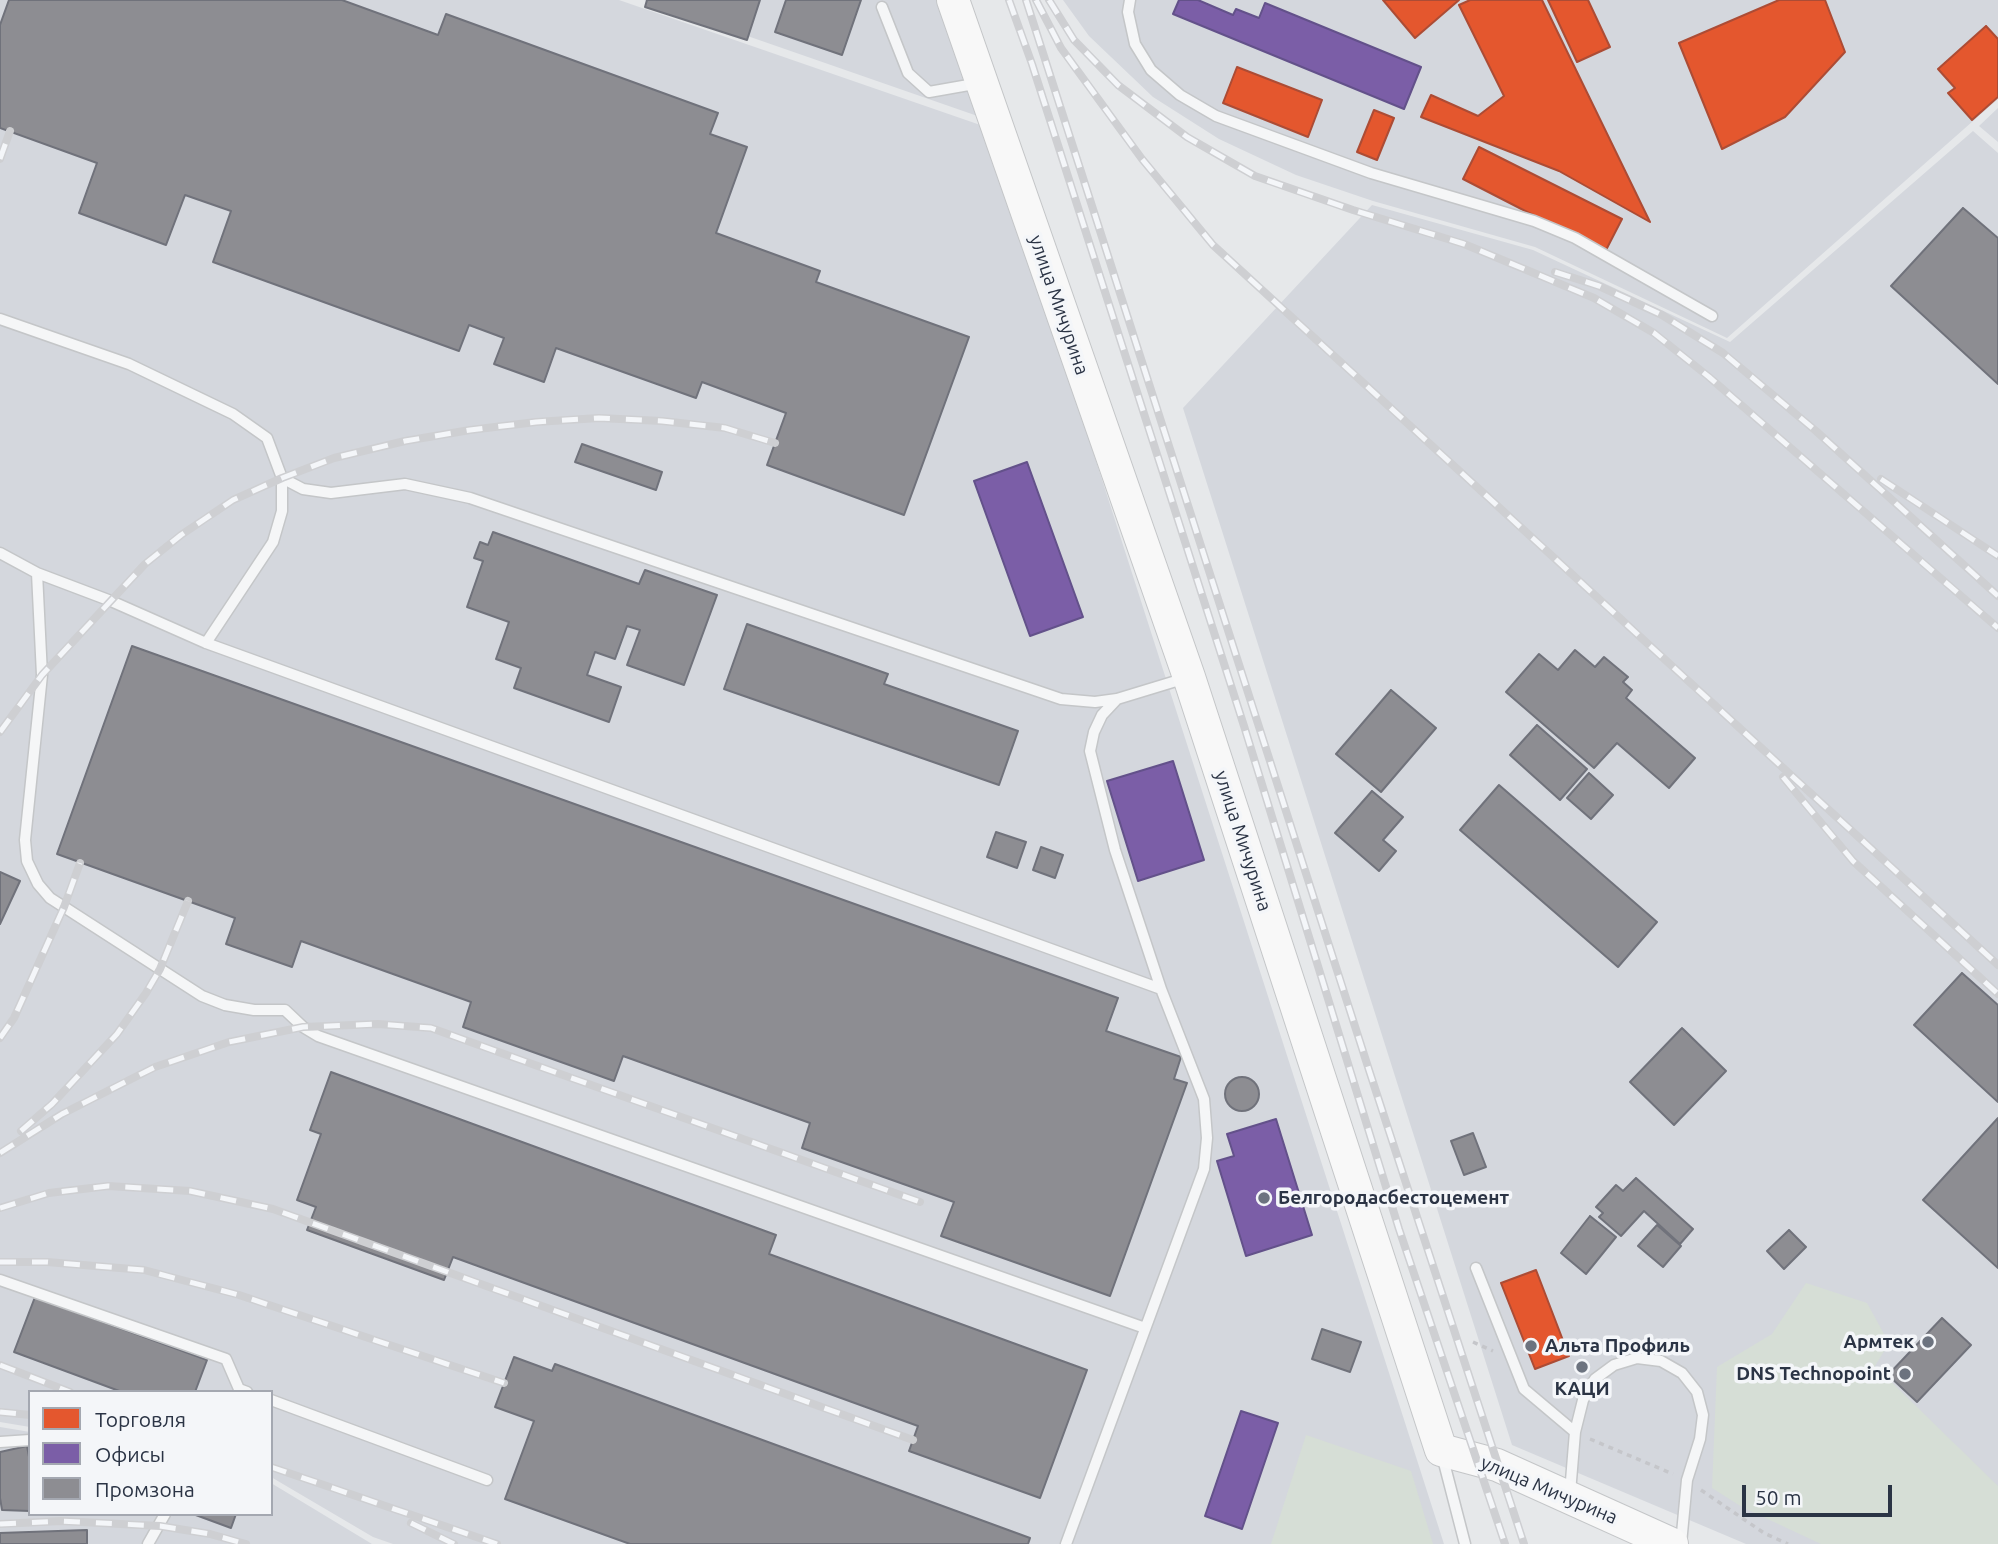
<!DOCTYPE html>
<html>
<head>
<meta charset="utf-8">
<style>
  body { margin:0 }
  #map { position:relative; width:1998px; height:1544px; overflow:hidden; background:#e6e8ea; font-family:Ubuntu,sans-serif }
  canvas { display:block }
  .legend { position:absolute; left:28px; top:1390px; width:245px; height:126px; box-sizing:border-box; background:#f4f6f9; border:2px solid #a4a8b1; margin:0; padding:9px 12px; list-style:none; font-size:21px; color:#2b3445 }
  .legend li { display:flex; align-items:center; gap:14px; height:35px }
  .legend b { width:35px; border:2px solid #a4a8b1 }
  .scale { position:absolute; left:1742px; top:1485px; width:150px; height:32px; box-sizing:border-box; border:4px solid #2b3445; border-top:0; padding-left:9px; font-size:21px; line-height:24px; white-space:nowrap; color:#2b3445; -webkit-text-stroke:5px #f4f6f9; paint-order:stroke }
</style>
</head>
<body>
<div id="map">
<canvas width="1998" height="1544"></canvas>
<ul class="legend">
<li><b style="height:19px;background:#e4572e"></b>Торговля</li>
<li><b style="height:19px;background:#7b5ea7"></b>Офисы</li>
<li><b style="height:19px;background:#8d8d92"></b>Промзона</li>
</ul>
<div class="scale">50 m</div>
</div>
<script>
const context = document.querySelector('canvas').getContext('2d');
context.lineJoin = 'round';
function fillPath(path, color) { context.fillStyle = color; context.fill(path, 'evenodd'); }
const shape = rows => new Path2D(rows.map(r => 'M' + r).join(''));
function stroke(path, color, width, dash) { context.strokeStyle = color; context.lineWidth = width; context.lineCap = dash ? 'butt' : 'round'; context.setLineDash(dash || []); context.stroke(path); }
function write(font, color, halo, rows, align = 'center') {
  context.font = font + ' Ubuntu,sans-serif'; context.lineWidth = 7; context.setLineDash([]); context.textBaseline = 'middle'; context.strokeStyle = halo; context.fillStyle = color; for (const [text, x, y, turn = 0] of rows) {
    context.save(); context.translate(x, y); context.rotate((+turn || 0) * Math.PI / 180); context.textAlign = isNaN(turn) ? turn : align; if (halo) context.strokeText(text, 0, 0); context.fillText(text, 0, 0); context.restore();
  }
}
const built = shape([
  [0,0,619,0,989,128,1444,1544,393,1544,373,1537,271,1477,271,1392,30,1392,30,1427,0,1422],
  [644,0,937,0,989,120],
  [1063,0,1998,0,1998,99,1727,338,1535,247,1373,201,1296,175,1219,139,1153,97,1089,36],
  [1998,108,1998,142,1979,126],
  [1973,131,1998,153,1998,1544,1746,1544,1512,1445,1183,408,1372,205,1533,250,1730,342],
  [0,1427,30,1432,30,1514,271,1514,271,1483,372,1544,0,1544]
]);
const green = shape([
  [1806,1283,1867,1303,1889,1343,1875,1366,1998,1486,1998,1544,1821,1544,1742,1507,1712,1488,1717,1367,1772,1334],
  [1306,1435,1411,1471,1433,1544,1271,1544]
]);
const shops = shape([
  [1383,0,1459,0,1415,38,1383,0],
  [1470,0,1542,0,1650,222,1559,171,1421,117,1431,95,1478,116,1504,96,1459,5,1470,0],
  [1548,0,1588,0,1610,47,1577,62,1548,0],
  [1779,0,1825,0,1845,52,1785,117,1722,149,1679,43,1779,0],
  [1986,26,1998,39,1998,97,1972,120,1948,93,1955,88,1938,69,1986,26],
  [1237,67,1322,100,1308,137,1223,103,1237,67],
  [1374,110,1394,118,1377,160,1357,152,1374,110],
  [1479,147,1622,219,1605,252,1463,179,1479,147],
  [1536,1270,1569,1356,1535,1369,1501,1283,1536,1270]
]);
const offices = shape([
  [1179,0,1198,0,1233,15,1236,9,1259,18,1265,3,1421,67,1404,109,1173,14,1179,0],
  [1027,462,1083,617,1030,636,974,481,1027,462],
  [1173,761,1204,860,1138,881,1107,781,1173,761],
  [1276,1119,1312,1235,1246,1256,1217,1161,1234,1156,1227,1134,1276,1119],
  [1241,1411,1278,1423,1242,1529,1205,1516,1241,1411]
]);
const industry = shape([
  [9,0,342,0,438,35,446,14,718,113,710,134,747,147,716,233,820,271,816,282,969,337,904,515,767,465,786,413,702,382,696,398,556,348,544,382,494,364,504,338,469,325,459,351,213,262,231,211,185,195,166,245,79,213,97,163,0,128,0,25,9,0],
  [647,0,760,0,747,40,645,7,647,0],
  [786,0,861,0,842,55,775,32,786,0],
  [1963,208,1998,238,1998,384,1891,286,1963,208],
  [582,444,662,472,656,490,575,462,582,444],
  [493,532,639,584,645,570,717,595,684,685,627,665,640,630,627,626,615,659,595,652,587,675,621,687,609,722,514,688,521,668,496,659,509,622,467,607,483,561,474,558,480,542,488,545,493,532],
  [747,624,888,674,884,684,1018,731,999,785,724,689,747,624],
  [132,646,1118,998,1106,1031,1181,1057,1174,1079,1187,1083,1110,1296,941,1236,954,1202,802,1148,810,1123,623,1056,614,1081,463,1027,471,1002,301,941,292,967,226,944,235,918,57,854,132,646],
  [1575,650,1595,667,1604,657,1628,677,1623,682,1632,690,1626,698,1695,758,1669,788,1617,743,1594,768,1506,692,1539,654,1558,670,1575,650],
  [1391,690,1436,728,1381,792,1336,754,1391,690],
  [1537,725,1587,769,1560,800,1510,755,1537,725],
  [1589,773,1613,795,1591,819,1567,798,1589,773],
  [1499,785,1657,922,1618,967,1460,830,1499,785],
  [1372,791,1403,817,1383,840,1396,851,1379,871,1335,833,1372,791],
  [996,832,1026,842,1017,868,987,857,996,832],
  [1041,847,1063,855,1055,878,1033,870,1041,847],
  [0,872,20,881,0,924,0,872],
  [1962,973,1998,1005,1998,1102,1914,1025,1962,973],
  [1682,1028,1726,1071,1674,1125,1630,1082,1682,1028],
  [331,1072,776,1235,769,1254,1087,1370,1040,1498,909,1451,918,1426,453,1257,444,1280,307,1230,316,1207,297,1200,321,1134,310,1130,331,1072],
  '1225 1094a17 17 0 1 1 34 0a17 17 0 1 1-34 0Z',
  [1998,1118,1998,1268,1923,1200,1998,1118],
  [1473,1133,1486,1167,1464,1175,1451,1141,1473,1133],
  [1636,1178,1693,1229,1680,1244,1644,1211,1621,1236,1599,1217,1603,1213,1596,1207,1616,1185,1623,1191,1636,1178],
  [1590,1216,1616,1237,1586,1274,1561,1253,1590,1216],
  [1657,1225,1681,1246,1663,1267,1638,1246,1657,1225],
  [1789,1230,1806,1247,1784,1269,1767,1251,1789,1230],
  [35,1297,207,1360,195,1392,122,1392,14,1352,35,1297],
  [1942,1318,1971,1345,1917,1402,1888,1375,1942,1318],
  [1322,1329,1361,1342,1350,1372,1312,1359,1322,1329],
  [514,1357,552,1371,555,1364,1030,1538,1028,1544,630,1544,505,1499,534,1421,495,1407,514,1357],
  [27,1446,30,1462,30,1511,2,1510,0,1498,0,1452,27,1446],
  [193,1514,236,1514,231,1528,193,1514],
  [87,1530,87,1544,0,1544,0,1533,87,1530]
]);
const path = shape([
  [1473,1342,1493,1351],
  [1590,1439,1673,1474],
  [1701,1490,1764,1533,1788,1544]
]);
const lane = shape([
  [1130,0,1128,12,1135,44,1151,70,1180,95,1216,116,1371,173,1534,221,1575,238,1712,316],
  [882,7,908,73,929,92,980,83],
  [0,319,129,364,233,414,267,438,282,478,282,511,273,542,206,643],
  [282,478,303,489,331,493,405,484,470,498,1061,699,1095,702,1117,699,1186,678],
  [0,553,37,573,111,601,206,643,1161,989,1204,1099,1207,1138,1204,1169,1066,1544],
  [37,573,42,675,25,840,27,861,38,884,50,898,64,907,202,996,225,1005,254,1010,285,1010,303,1027,318,1036,1145,1328],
  [1117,699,1102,715,1094,732,1090,751,1115,850,1161,989],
  [1476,1268,1524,1389,1575,1432],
  [0,1280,226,1359,239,1389,247,1392],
  [271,1400,487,1480],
  [0,1442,30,1440],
  [1442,1455,1465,1544],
  [1570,1493,1575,1432,1583,1400,1595,1379,1614,1365,1637,1358,1661,1361,1682,1373,1697,1392,1703,1415,1700,1439,1687,1480,1681,1544],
  [148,1544,165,1514]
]);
const secondary = shape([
  [953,0,1189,677,1441,1450,1497,1465,1672,1544]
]);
const rail = shape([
  [1009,0,1032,64,1244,726,1399,1229,1505,1544],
  [1026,0,1369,1070,1524,1544],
  [1036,0,1061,48,1142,159,1213,245,1998,965],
  [1049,0,1074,40,1118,85,1187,137,1255,176,1353,210,1464,244,1594,298,1654,333,1709,377,1998,628],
  [0,159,10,131],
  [1555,272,1599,286,1662,315,1723,353,1816,431,1998,596],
  [1881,479,1998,556],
  [0,732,42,675,145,564,181,535,233,500,282,478,334,458,405,441,470,430,536,422,599,418,662,421,725,428,775,443],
  [1783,777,1853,861,1998,994],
  [0,1038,14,1018,64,907,80,863],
  [21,1131,52,1104,117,1034,146,993,160,969,188,901],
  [0,1153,62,1114,155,1067,229,1042,303,1027,378,1024,431,1028,920,1202],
  [0,1208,49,1193,108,1186,190,1191,273,1209,913,1440],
  [0,1262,47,1262,144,1270,239,1295,504,1383],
  [0,1365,70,1392],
  [0,1412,30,1415],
  [271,1467,497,1544],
  [411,1523,454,1544],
  [0,1524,61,1521,160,1526,210,1534,246,1544]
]);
const markers = [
  [1264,1198,7,"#6c737f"],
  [1928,1342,7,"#6c737f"],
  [1531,1346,7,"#6c737f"],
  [1582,1367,7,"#6c737f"],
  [1905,1374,7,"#6c737f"]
];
const streetNames = [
  ["улица Мичурина",1059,305,71],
  ["улица Мичурина",1243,841,72],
  ["улица Мичурина",1549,1490,23]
];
const poiNames = [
  ["Белгородасбестоцемент",1278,1198],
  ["Армтек",1914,1342,"right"],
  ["Альта Профиль",1545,1346],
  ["DNS Technopoint",1891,1374,"right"],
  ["КАЦИ",1582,1389,"center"]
];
fillPath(built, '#d4d7dd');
fillPath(green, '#d6ded6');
fillPath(shops, '#e4572e');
stroke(shops, '#ac4c35', 2);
fillPath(offices, '#7b5ea7');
stroke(offices, '#63518a', 2);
fillPath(industry, '#8d8d92');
stroke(industry, '#70727b', 2);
stroke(lane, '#c4c6c8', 13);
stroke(secondary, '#c4c6c8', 34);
stroke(path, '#c5c6ca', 3.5, [5, 5]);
stroke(lane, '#f5f6f7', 10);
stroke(secondary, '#f8f8f8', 32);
stroke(rail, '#cecfd2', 8);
stroke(rail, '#f4f6f9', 5, [16]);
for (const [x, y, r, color] of markers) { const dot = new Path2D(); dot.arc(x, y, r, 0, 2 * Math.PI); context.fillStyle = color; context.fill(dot); stroke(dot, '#f4f6f9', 2.5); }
write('19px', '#2b3445', '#f4f6f9', streetNames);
write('bold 19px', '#2b3445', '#f4f6f9', poiNames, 'left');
</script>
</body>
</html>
